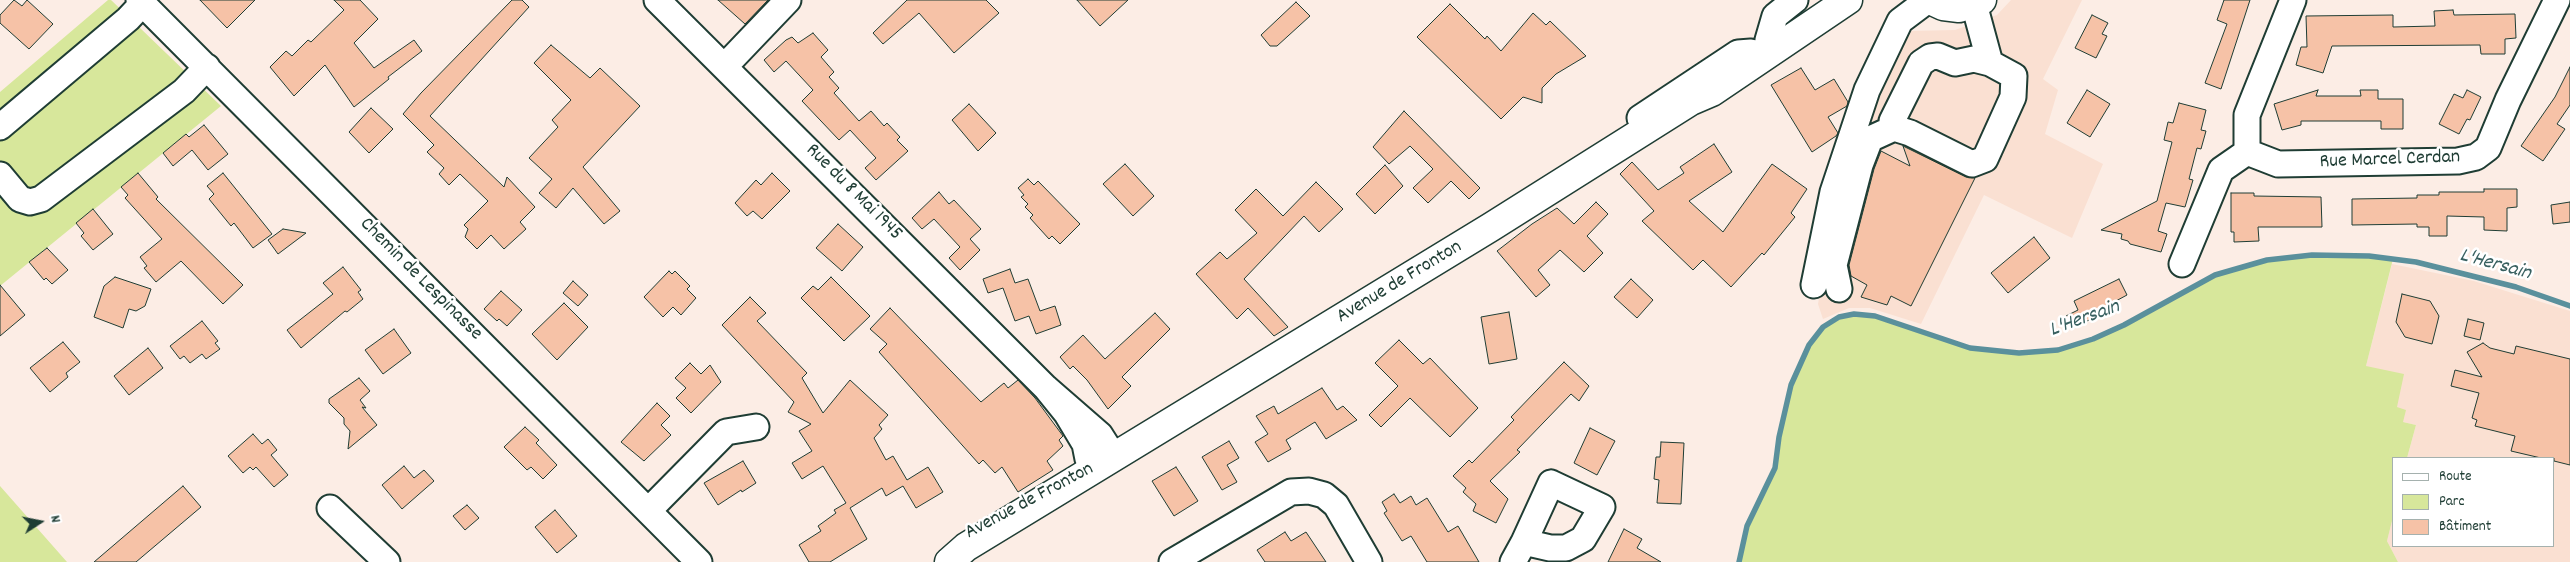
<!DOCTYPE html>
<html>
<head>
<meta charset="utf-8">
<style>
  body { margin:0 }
  #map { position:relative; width:2570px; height:562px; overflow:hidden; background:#fcede5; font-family:Dekko,sans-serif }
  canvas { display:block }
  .legend { position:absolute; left:2392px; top:457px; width:162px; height:90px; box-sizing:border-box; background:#fff; border:1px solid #a5b1ae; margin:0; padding:6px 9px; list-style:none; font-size:15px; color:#1f3d34 }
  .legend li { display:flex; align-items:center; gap:10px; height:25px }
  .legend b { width:25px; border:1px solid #a5b1ae }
  .north { position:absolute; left:15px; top:497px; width:50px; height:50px; -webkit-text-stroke:4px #fff; paint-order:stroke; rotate:79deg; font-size:14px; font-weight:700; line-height:20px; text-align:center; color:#1f3d34 }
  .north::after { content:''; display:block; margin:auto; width:18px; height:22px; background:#1f3d34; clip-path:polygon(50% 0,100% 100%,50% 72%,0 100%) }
</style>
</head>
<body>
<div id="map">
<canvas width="2570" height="562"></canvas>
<ul class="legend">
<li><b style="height:6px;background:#fff"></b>Route</li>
<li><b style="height:14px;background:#d7e79b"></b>Parc</li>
<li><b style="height:14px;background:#f6c2a7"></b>Bâtiment</li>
</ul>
<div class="north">N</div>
</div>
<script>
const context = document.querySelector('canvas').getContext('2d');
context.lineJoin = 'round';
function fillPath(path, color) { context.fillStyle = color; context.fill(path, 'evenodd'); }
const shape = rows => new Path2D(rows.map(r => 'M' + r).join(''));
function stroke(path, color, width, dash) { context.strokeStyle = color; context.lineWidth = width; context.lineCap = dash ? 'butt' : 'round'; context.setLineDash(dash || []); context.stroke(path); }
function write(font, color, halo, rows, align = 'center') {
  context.font = font + ' Dekko,sans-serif'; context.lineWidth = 5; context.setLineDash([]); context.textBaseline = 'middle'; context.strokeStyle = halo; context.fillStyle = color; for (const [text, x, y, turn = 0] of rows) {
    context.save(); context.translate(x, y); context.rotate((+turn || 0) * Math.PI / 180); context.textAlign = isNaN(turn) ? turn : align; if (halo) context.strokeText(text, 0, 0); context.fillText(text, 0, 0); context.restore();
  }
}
const built = shape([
  [2011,0,2082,0,2043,79,2058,90,2045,134,2103,164,2072,238,1984,195,1921,324,1870,308,1849,308,1823,319,1818,304,1824,268,1862,142,1887,76,1909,31,1955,30,1997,15],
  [2392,264,2474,281,2570,311,2570,562,2398,562,2387,541,2394,513,2394,546,2554,546,2554,458,2407,458,2416,425,2403,422,2397,407,2366,366]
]);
const green = shape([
  [108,0,111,0,221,106,0,286,0,92],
  [2312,255,2369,256,2393,259,2366,366,2404,374,2397,407,2406,410,2403,422,2416,425,2407,458,2394,458,2394,513,2387,541,2398,562,1739,562,1747,526,1775,468,1779,437,1791,385,1809,345,1823,327,1839,317,1854,314,1875,316,1970,348,2019,353,2058,350,2093,339,2124,325,2215,275,2267,260],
  [0,486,67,562,0,562]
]);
const stream = shape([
  [1739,562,1747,526,1775,468,1779,437,1791,385,1809,345,1823,327,1839,317,1854,314,1875,316,1970,348,2019,353,2058,350,2093,339,2124,325,2215,275,2267,260,2312,255,2369,256,2416,262,2516,287,2570,306]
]);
const building = shape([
  [14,0,22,6,27,0,53,24,29,49,0,23,0,15,14,0],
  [200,0,255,0,227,28,200,0],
  [334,0,360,0,378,19,354,43,374,68,414,40,422,51,388,77,389,79,354,107,325,65,294,96,270,67,286,51,292,56,308,40,311,42,344,10,334,0],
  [512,0,522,0,529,7,430,116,504,187,507,177,535,207,520,222,526,229,504,249,491,235,477,249,465,237,468,229,464,225,488,201,460,174,449,185,439,174,444,168,427,152,434,145,403,114,421,93,512,0],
  [718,0,768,0,745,24,718,0],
  [907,0,986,0,999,13,954,53,919,13,883,44,873,33,907,0],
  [1077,0,1128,0,1100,26,1077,0],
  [2224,0,2250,0,2221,89,2205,83,2227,24,2217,20,2224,0],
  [1296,2,1310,16,1277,46,1270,46,1261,35,1296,2],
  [1450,4,1485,39,1487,36,1501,51,1533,13,1546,25,1550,21,1586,56,1556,74,1542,88,1542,103,1523,97,1501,119,1417,37,1450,4],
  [2453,10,2454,15,2515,14,2516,38,2505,39,2505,54,2481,54,2480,45,2332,46,2323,73,2296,65,2301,47,2307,47,2306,16,2393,15,2393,27,2435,26,2434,11,2453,10],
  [2092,15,2108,23,2102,34,2107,36,2096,58,2075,48,2092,15],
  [813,33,828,50,821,57,834,72,829,77,839,88,834,93,859,121,871,111,884,126,887,123,900,137,897,140,908,151,876,180,865,168,876,158,850,130,839,140,802,101,813,90,786,61,774,72,764,60,786,40,792,37,798,43,813,33],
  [551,45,590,78,600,68,640,106,583,167,620,211,604,224,573,188,556,208,539,193,552,179,529,158,558,127,552,120,571,100,534,63,551,45],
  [2570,67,2570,105,2557,124,2565,129,2543,161,2521,146,2555,97,2570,67],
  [1801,68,1815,90,1834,79,1848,102,1847,106,1828,117,1838,133,1836,136,1812,152,1771,85,1801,68],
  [2087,90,2110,104,2090,137,2067,123,2087,90],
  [2318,90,2316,96,2361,96,2360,90,2378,90,2378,99,2403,99,2403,129,2381,129,2381,121,2301,121,2301,125,2282,130,2274,104,2318,90],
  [2467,90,2481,97,2470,120,2467,119,2459,134,2439,124,2454,94,2463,98,2467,90],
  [2179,103,2206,110,2201,130,2206,131,2201,149,2197,148,2189,179,2193,180,2185,207,2166,203,2158,231,2167,234,2161,252,2130,244,2128,241,2121,239,2122,234,2101,230,2157,201,2172,142,2164,140,2168,122,2173,123,2179,103],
  [969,104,996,133,978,151,952,120,969,104],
  [371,108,393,129,369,153,349,132,371,108],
  [1404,111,1480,188,1469,199,1451,181,1428,203,1413,188,1433,169,1410,146,1389,164,1373,147,1404,111],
  [204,125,228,154,208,170,192,150,173,166,163,153,186,134,189,137,204,125],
  [1714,144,1732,172,1689,201,1723,232,1772,164,1807,189,1791,213,1795,217,1764,255,1762,253,1731,287,1703,260,1693,270,1642,221,1654,211,1620,174,1632,162,1658,190,1684,173,1680,167,1714,144],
  [1903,146,1966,177,1975,178,1911,306,1891,296,1887,305,1861,297,1867,285,1851,276,1849,265,1874,169,1881,151,1910,166,1903,146],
  [1125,164,1154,196,1133,216,1103,184,1125,164],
  [1385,165,1403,186,1375,214,1356,194,1385,165],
  [138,173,158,197,156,199,243,285,223,304,181,261,156,282,144,268,147,266,140,257,162,239,125,198,128,195,121,187,138,173],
  [223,173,272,234,253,248,234,223,231,226,209,199,214,194,207,186,223,173],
  [772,173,790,191,762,219,753,211,747,216,735,203,756,180,761,185,772,173],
  [1028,179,1034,185,1038,181,1080,224,1060,244,1052,236,1049,239,1030,218,1033,215,1025,207,1028,204,1021,197,1024,195,1018,188,1028,179],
  [1316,182,1343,209,1319,232,1304,216,1244,279,1288,327,1274,336,1248,308,1237,319,1196,274,1220,252,1227,259,1257,233,1235,210,1256,189,1283,216,1316,182],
  [2484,189,2517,189,2517,207,2507,208,2507,231,2484,230,2484,217,2447,216,2447,236,2429,236,2429,227,2417,227,2417,224,2352,225,2352,199,2417,198,2417,195,2439,195,2439,192,2484,192,2484,189],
  [939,192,949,204,954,200,981,229,970,239,980,250,960,270,949,258,960,247,934,219,922,229,912,218,939,192],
  [2231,193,2254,193,2254,196,2321,197,2322,227,2258,227,2259,241,2234,242,2234,232,2231,232,2231,193],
  [1596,202,1608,214,1587,236,1603,253,1584,272,1560,250,1538,270,1550,285,1536,297,1497,251,1532,224,1557,208,1574,224,1596,202],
  [2570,202,2570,222,2553,224,2551,205,2570,202],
  [93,209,113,234,93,250,81,236,84,233,76,223,93,209],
  [838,224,863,247,842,271,816,248,838,224],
  [283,229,306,233,278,254,268,240,283,229],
  [2034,237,2050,258,2008,293,1991,273,2034,237],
  [47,248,68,270,52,284,46,278,44,280,29,262,47,248],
  [343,267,361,290,358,292,363,299,347,312,345,311,301,348,287,330,333,294,323,283,343,267],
  [1010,269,1015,283,1028,279,1040,311,1055,306,1061,325,1036,334,1029,316,1015,321,1003,288,988,293,983,279,1010,269],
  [669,271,672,274,675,271,690,286,687,289,696,298,681,315,673,307,663,317,644,297,669,271],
  [115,277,151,289,145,306,136,311,129,309,123,328,94,317,104,286,115,277],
  [831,277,870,316,844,341,801,298,813,286,818,290,831,277],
  [1631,279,1653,300,1637,318,1614,297,1631,279],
  [2119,279,2127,295,2114,302,2117,307,2072,328,2066,316,2078,310,2074,301,2119,279],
  [573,281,588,295,578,306,563,293,573,281],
  [0,285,25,315,0,336,0,285],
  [501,291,522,310,507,326,499,319,497,321,484,309,501,291],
  [2402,294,2430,301,2439,316,2432,344,2405,337,2396,322,2402,294],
  [750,297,766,313,757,321,807,373,802,378,823,413,850,380,888,415,879,425,882,429,874,438,886,460,893,456,907,480,928,467,943,492,916,508,903,486,886,496,882,488,850,508,867,539,830,562,809,562,799,545,821,531,818,526,836,513,834,510,846,503,823,466,802,479,792,463,812,451,799,431,811,424,788,412,794,402,722,325,750,297],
  [564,303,588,327,557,360,532,334,564,303],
  [890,308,981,402,1004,383,1008,388,1018,380,1035,398,1063,436,1059,440,1063,446,1047,461,1053,470,1018,492,1002,467,995,473,983,460,979,464,879,352,887,344,870,329,890,308],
  [1509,312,1517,359,1489,364,1481,317,1509,312],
  [1155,313,1170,329,1122,377,1131,386,1108,409,1087,380,1073,366,1070,369,1060,357,1083,335,1105,359,1155,313],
  [2468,319,2484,323,2480,340,2464,336,2468,319],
  [202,321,218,341,215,343,220,349,206,359,202,354,190,363,184,356,180,359,170,346,202,321],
  [394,329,411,353,383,374,365,350,394,329],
  [1399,340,1423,364,1430,358,1478,408,1450,437,1410,398,1381,427,1369,415,1398,386,1375,363,1399,340],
  [63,342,80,362,66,373,68,377,50,392,30,368,63,342],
  [2483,343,2490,348,2514,354,2516,346,2570,359,2570,465,2554,461,2554,458,2541,458,2511,451,2515,436,2475,426,2477,420,2472,418,2479,393,2451,386,2455,370,2482,377,2467,352,2483,343],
  [148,348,163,368,129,395,114,376,148,348],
  [1564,362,1589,386,1579,401,1571,394,1517,450,1520,452,1490,481,1508,499,1496,523,1473,511,1476,504,1463,492,1466,488,1453,476,1469,460,1472,463,1514,420,1511,417,1564,362],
  [690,363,701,374,710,365,721,382,691,413,676,398,686,388,675,378,690,363],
  [359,378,370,391,360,400,366,408,362,407,377,425,348,449,350,431,344,424,344,418,329,403,329,399,359,378],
  [1322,388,1337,410,1343,406,1357,420,1326,439,1315,422,1286,440,1291,449,1268,462,1255,442,1268,434,1256,416,1274,406,1278,414,1322,388],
  [657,403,670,416,661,425,671,435,644,461,621,442,657,403],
  [525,427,539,440,536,443,557,465,543,479,531,467,527,470,504,447,525,427],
  [1590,428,1615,441,1597,475,1574,463,1590,428],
  [253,434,262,444,268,439,277,450,271,455,288,475,274,487,256,467,253,470,250,467,243,473,228,456,253,434],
  [1229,441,1239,458,1227,465,1237,482,1222,490,1202,457,1229,441],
  [1661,442,1684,443,1681,504,1657,503,1659,480,1654,479,1656,457,1660,457,1661,442],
  [743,461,756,483,742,492,741,490,718,505,704,483,743,461],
  [404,466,414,478,424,470,434,481,402,509,382,485,404,466],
  [1176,467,1198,501,1174,516,1152,481,1176,467],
  [183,486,201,507,136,562,94,562,183,486],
  [1394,494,1400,503,1411,496,1416,505,1427,498,1448,532,1458,526,1479,562,1427,562,1411,536,1402,541,1384,513,1387,511,1382,502,1394,494],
  [467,505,479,518,465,530,453,516,467,505],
  [555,510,577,536,557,553,535,527,555,510],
  [1624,529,1642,539,1637,548,1661,562,1608,562,1624,529],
  [1285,532,1291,541,1306,532,1326,562,1265,562,1257,550,1285,532]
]);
const minor = shape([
  [139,0,699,562],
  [657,0,1046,388,1100,435,1107,446,1107,461,1088,459,1085,444,1067,414,1046,388],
  [2293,0,2247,115,2247,152,2278,164,2458,161,2476,157,2488,148,2508,100,2557,0],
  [1974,4,1990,63,2014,76,2013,97,1985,159,1972,164,1910,133,1894,128,1892,121,1921,63,1930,57,1938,56,1955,63,1974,59,1990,63],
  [1768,40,1775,16,1795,0],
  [725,66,788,0],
  [1640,118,1738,53,1751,52],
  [0,127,128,19,143,3],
  [0,175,20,199,30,202,41,199,184,91,207,67],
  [2182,264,2221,170,2247,152],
  [1814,285,1833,192,1867,90,1900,21,1928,0],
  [1839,289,1834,265,1860,165,1870,139,1894,128],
  [1551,483,1602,507,1583,539,1566,548,1550,548,1524,542,1551,483],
  [330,508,387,562],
  [649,510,726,432,756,427],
  [1172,562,1291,492,1309,491,1324,495,1336,505,1369,562],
  [1513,562,1524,542]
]);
const major = shape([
  [1930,0,1943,6,1959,8,1982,0],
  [949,562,966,547,1491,227,1691,101,1712,92,1848,0]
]);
const streetNames = [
  ["Rue Marcel Cerdan",2390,161,-2],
  ["Rue du 8 Mai 1945",853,193,45],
  ["Chemin de Lespinasse",420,280,45],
  ["Avenue de Fronton",1400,283,-31],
  ["Avenue de Fronton",1030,502,-28]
];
const waterNames = [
  ["L'Hersain",2495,266,15],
  ["L'Hersain",2085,320,-20]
];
fillPath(built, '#fae0d2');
fillPath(green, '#d7e79b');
stroke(stream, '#5a909c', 5.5);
fillPath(building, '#f6c2a7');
stroke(building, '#1f3d34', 1);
stroke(minor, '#1f3d34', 29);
stroke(major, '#1f3d34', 31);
stroke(minor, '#fff', 25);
stroke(major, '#fff', 28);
write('20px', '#1f3d34', '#fff', streetNames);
write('italic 21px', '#386060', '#fff', waterNames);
</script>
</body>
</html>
